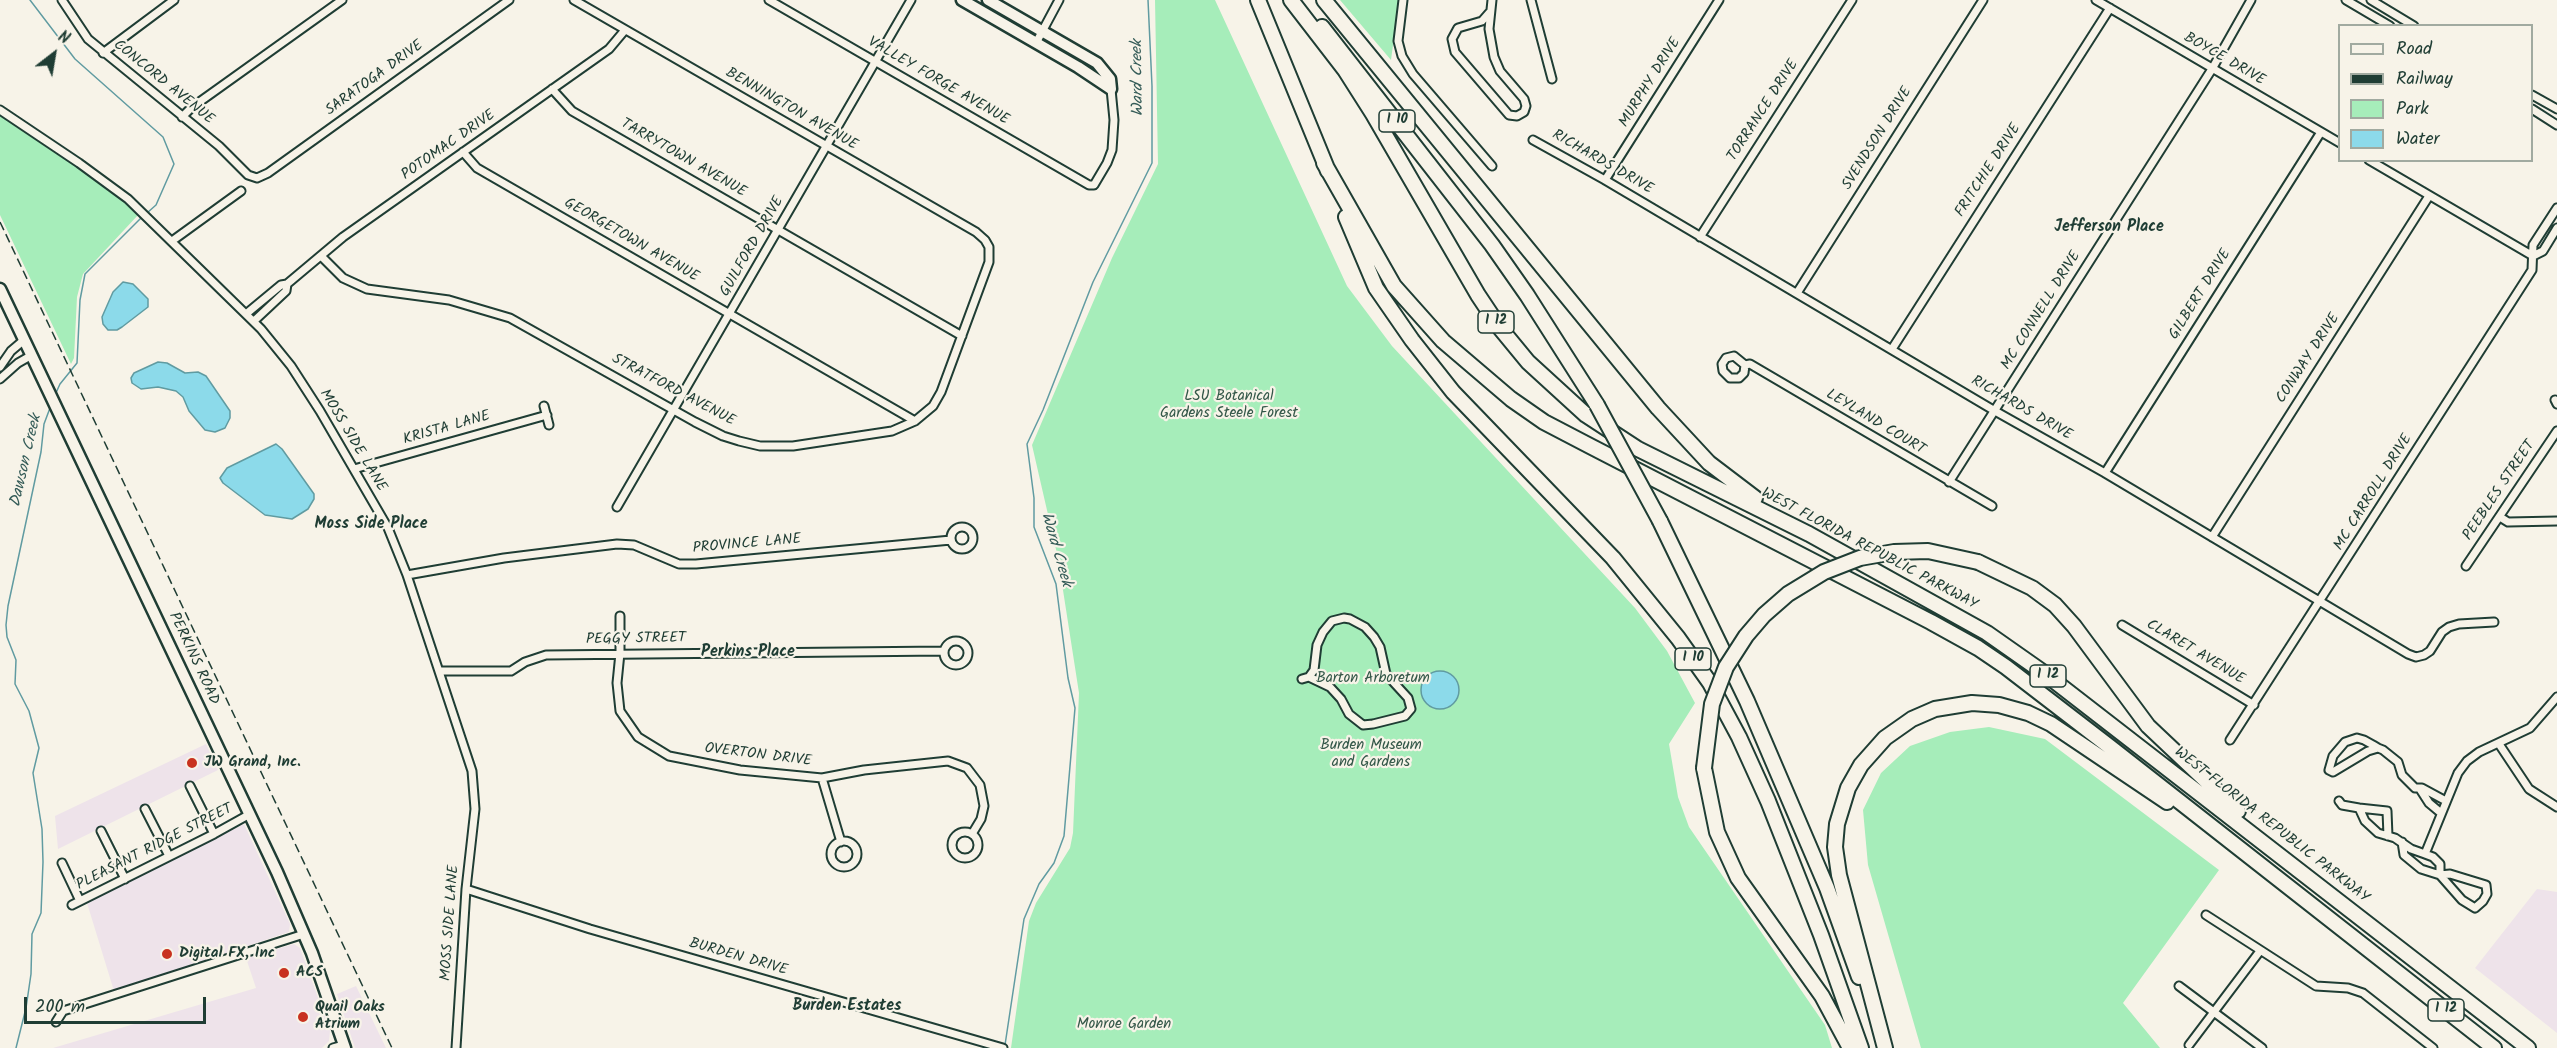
<!DOCTYPE html>
<html>
<head>
<meta charset="utf-8">
<style>
  body { margin:0 }
  #map { position:relative; width:2557px; height:1048px; overflow:hidden; background:#f7f3e8; font-family:Kalam,sans-serif }
  canvas { display:block }
  .legend { position:absolute; left:2338px; top:24px; width:195px; height:138px; box-sizing:border-box; background:#f7f3e8; border:2px solid #a1aaa0; margin:0; padding:8px 10px; list-style:none; font-size:18px; color:#1f3d34 }
  .legend li { display:flex; align-items:center; gap:12px; height:30px }
  .legend b { width:30px; border:2px solid #a1aaa0 }
  .north { position:absolute; left:24px; top:24px; width:60px; height:60px; -webkit-text-stroke:4px #f7f3e8; paint-order:stroke; rotate:31deg; font-size:16px; font-weight:700; line-height:24px; text-align:center; color:#1f3d34 }
  .north::after { content:''; display:block; margin:auto; width:21px; height:27px; background:#1f3d34; clip-path:polygon(50% 0,100% 100%,50% 72%,0 100%) }
  .scale { position:absolute; left:24px; top:997px; width:182px; height:27px; box-sizing:border-box; border:3px solid #1f3d34; border-top:0; padding-left:8px; font-size:18px; line-height:21px; white-space:nowrap; color:#1f3d34; -webkit-text-stroke:4px #f7f3e8; paint-order:stroke }
</style>
</head>
<body>
<div id="map">
<canvas width="2557" height="1048"></canvas>
<ul class="legend">
<li><b style="height:8px;background:#f7f3e8"></b>Road</li>
<li><b style="height:8px;background:#1f3d34"></b>Railway</li>
<li><b style="height:16px;background:#a6edba"></b>Park</li>
<li><b style="height:16px;background:#8cdaea"></b>Water</li>
</ul>
<div class="north">N</div>
<div class="scale">200 m</div>
</div>
<script>
const context = document.querySelector('canvas').getContext('2d');
context.lineJoin = 'round';
function fillPath(path, color) { context.fillStyle = color; context.fill(path, 'evenodd'); }
const shape = rows => new Path2D(rows.map(r => 'M' + r).join(''));
function stroke(path, color, width, dash) { context.strokeStyle = color; context.lineWidth = width; context.lineCap = dash ? 'butt' : 'round'; context.setLineDash(dash || []); context.stroke(path); }
function write(font, color, halo, rows, align = 'center') {
  context.font = font + ' Kalam,sans-serif'; context.lineWidth = 4.5; context.setLineDash([]); context.textBaseline = 'middle'; context.strokeStyle = halo; context.fillStyle = color; for (const [text, x, y, turn = 0] of rows) {
    context.save(); context.translate(x, y); context.rotate((+turn || 0) * Math.PI / 180); context.textAlign = isNaN(turn) ? turn : align; if (halo) context.strokeText(text, 0, 0); context.fillText(text, 0, 0); context.restore();
  }
}
const built = shape([
  [206,744,218,770,58,849,55,816],
  [244,824,290,924,289,932,114,991,87,903],
  [2537,889,2557,892,2557,1033,2475,968],
  [294,944,300,948,330,1031,329,1041,322,1048,53,1048,256,988,246,958],
  [356,986,386,1048,355,1048,337,994]
]);
const green = shape([
  [1155,0,1215,0,1347,286,1392,346,1635,608,1667,651,1695,703,1669,744,1678,797,1689,827,1825,1025,1832,1048,1011,1048,1029,921,1036,903,1070,848,1073,833,1079,693,1058,558,1032,445,1112,258,1158,164],
  [1340,0,1399,0,1391,60],
  [0,114,87,172,139,214,83,274,77,297,74,358,71,364,0,215],
  [1989,727,2045,739,2219,870,2123,1003,2160,1048,1921,1048,1868,865,1863,810,1881,773,1910,746,1950,732]
]);
const water = shape([
  [123,282,133,284,148,299,148,307,122,327,117,330,108,330,103,324,102,317,113,292,123,282],
  [158,362,167,363,185,373,198,372,206,376,230,411,230,418,225,428,215,432,205,430,189,411,183,397,176,391,158,387,141,389,132,383,131,378,134,373,158,362],
  [276,444,282,449,314,494,314,499,308,509,292,519,265,515,223,483,220,478,227,468,276,444],
  '1421 690a19 19 0 1 1 38 0a19 19 0 1 1-38 0Z'
]);
const stream = shape([
  [30,0,75,59,163,137,174,164,156,205,147,213],
  [55,395,60,384,77,363,80,300,85,274,143,216],
  [1005,1045,1024,919,1039,884,1054,863,1064,836,1075,708,1068,678,1056,584,1034,527,1034,498,1027,444,1043,410,1093,282,1152,163,1152,86,1148,0],
  [16,1048,26,1008,31,974,32,934,41,913,43,862,42,829,33,773,39,748,29,711,15,684,16,660,7,637,6,625,8,606,41,452,44,424,50,408]
]);
const street = shape([
  [62,0,88,39,219,146,248,175,257,178,268,173,509,0],
  [769,0,1089,185,1094,185,1107,163,1112,150,1114,120,1111,89],
  [1403,0,1398,41,1402,56,1413,74,1492,166],
  [1531,0,1552,79],
  [2096,0,2340,143],
  [2346,0,2390,26],
  [2371,0,2414,26],
  [1489,13,1482,21,1458,28,1452,39,1455,52,1509,115,1517,116,1524,112,1526,106,1524,99,1500,71,1494,57,1489,29,1492,0],
  [1036,43,1059,0],
  [103,53,174,0],
  [552,89,572,111,962,336],
  [2532,95,2557,109],
  [2532,109,2557,125],
  [0,110,79,163,128,199,261,329,291,366,320,411,388,528,407,575,472,771,475,809,466,889,456,1048],
  [182,117,191,108,342,0],
  [1533,140,1605,180,1995,411,2105,473,2408,654,2416,657,2424,655,2430,651,2442,632,2449,627,2459,624,2494,622],
  [463,152,477,168,915,421],
  [2369,160,2533,256],
  [1605,180,1719,0],
  [1700,237,1852,0],
  [172,241,241,191],
  [321,256,343,278,367,289,449,300,510,318,695,422,723,436,739,441,760,446,793,446,892,431,915,421,933,406,941,392,989,262,989,247,985,240,976,232,574,0],
  [2533,256,2543,251,2557,228],
  [1797,293,1983,0],
  [246,314,281,285,287,284,343,237,609,49,625,30],
  [254,321,286,291,287,284],
  [1892,349,2110,8],
  [1745,365,1744,373,1739,378,1730,378,1723,371,1722,364,1726,358,1734,356,1745,365,1750,364,1992,506],
  [0,367,11,351,24,340],
  [0,379,18,363,32,355],
  [2555,400,2557,404],
  [544,406,549,425],
  [354,469,547,415],
  [2105,473,2321,132],
  [1949,482,2212,69,2251,0],
  [617,507,911,0],
  [2500,517,2508,522,2557,521],
  '951 538a11 11 0 1 1 22 0a11 11 0 1 1-22 0Z',
  [2212,537,2429,196],
  [2466,566,2557,431],
  [407,575,504,558,617,544,634,545,679,564,696,564,951,540],
  [620,616,620,653,617,683,620,711,638,737,669,756,740,770,822,778,864,770,948,761,967,768,980,785,984,806,981,819,972,834],
  [2122,625,2254,705],
  '944 653a12 12 0 1 1 24 0a12 12 0 1 1-24 0Z',
  [440,671,511,671,525,662,546,655,944,651],
  [1302,679,1309,677,1330,687,1341,699,1349,714,1363,725,1373,724,1405,716,1411,709,1408,698,1386,674,1380,647,1374,637,1365,627,1350,619,1344,618,1332,621,1323,632,1317,645,1314,670,1309,677],
  [2230,740,2532,270,2533,245,2557,208],
  [2499,744,2529,789,2557,807],
  [2378,748,2368,751,2333,772,2329,770,2333,756,2345,742,2357,738,2364,740,2373,745,2378,748,2383,750,2398,762,2402,775,2415,788,2422,788,2446,801],
  [822,778,841,842],
  [190,786,214,834],
  [2420,789,2429,803,2441,813],
  [2339,801,2342,805,2359,808,2365,821,2378,833,2395,838,2411,849,2425,854,2458,773,2467,761,2479,752,2530,728,2557,697],
  [2359,808,2387,811,2388,836],
  [145,809,169,856],
  [101,831,125,879],
  '952 845a13 13 0 1 1 26 0a13 13 0 1 1-26 0Z',
  '831 854a13 13 0 1 1 26 0a13 13 0 1 1-26 0Z',
  [2402,842,2404,855,2421,869,2440,875,2462,900,2475,908,2483,901,2487,894,2486,885,2450,874,2440,875,2440,864,2433,857,2425,854],
  [62,863,80,901],
  [466,889,590,929,1003,1048],
  [72,905,214,834,250,814],
  [2206,915,2316,986,2348,988,2363,993,2433,1048],
  [2179,986,2262,1048],
  [56,1022,63,1011,304,934],
  [2189,1045,2260,951],
  [333,1048,344,1045]
]);
const secondary = shape([
  [962,0,1078,67,1111,89],
  [988,0,1097,63,1110,79,1111,89],
  [0,289,277,872,312,953,345,1048]
]);
const highway = shape([
  [1258,0,1328,171],
  [1291,0,1345,70,1373,114,1478,295,1500,328,1528,362,1586,415,1638,449,1809,534,1987,633,2044,673,2528,1048],
  [1324,0,1658,408,1709,463,1755,498],
  [1322,27,1492,245,1527,295,1597,405],
  [1324,163,1394,286,1443,341,1511,399,1544,422,1590,446,1931,622,1978,648,2006,667,2110,747,2494,1048],
  [1346,217,1376,288,1412,340,1453,392,1613,558,1678,638,1710,683,1739,737,1768,801,1821,935,1861,1048],
  [1660,521,1747,701,1827,888,1859,977],
  [1978,562,2032,588,2055,605,2074,626,2148,726,2238,811],
  [1704,768,1717,832,1738,878,1822,996,1850,1048],
  [1885,1048,1839,875,1835,847,1837,824,1848,788,1861,765,1885,738,1912,719,1935,709,1972,703,1999,705,2028,713,2051,724,2167,802]
]);
const rail = shape([
  [0,222,392,1048]
]);
const highwayBridge = shape([
  [1597,405,1660,521],
  [1704,768,1712,704,1726,667,1746,636,1764,615,1788,594,1824,572,1860,558,1894,552,1928,551,1978,562]
]);
const markers = [
  [192,763,6,"#c8321e"],
  [167,954,6,"#c8321e"],
  [284,973,6,"#c8321e"],
  [303,1017,6,"#c8321e"]
];
const shields = [
  [1397,121,36],
  [1496,322,36],
  [1693,659,36],
  [2048,676,36],
  [2446,1010,36]
];
const shieldNames = [
  ["I 10",1397,121],
  ["I 12",1496,322],
  ["I 10",1693,659],
  ["I 12",2048,676],
  ["I 12",2446,1010]
];
const streetNames = [
  ["BOYCE DRIVE",2224,60,30],
  ["SARATOGA DRIVE",375,79,-36],
  ["VALLEY FORGE AVENUE",938,82,30],
  ["CONCORD AVENUE",163,83,39],
  ["MURPHY DRIVE",1651,83,-58],
  ["BENNINGTON AVENUE",791,110,30],
  ["TORRANCE DRIVE",1764,111,-57],
  ["SVENDSON DRIVE",1878,139,-58],
  ["POTOMAC DRIVE",449,146,-35],
  ["TARRYTOWN AVENUE",683,159,30],
  ["RICHARDS DRIVE",1602,163,30],
  ["FRITCHIE DRIVE",1989,171,-57],
  ["GEORGETOWN AVENUE",631,241,30],
  ["GUILFORD DRIVE",753,247,-60],
  ["GILBERT DRIVE",2201,295,-58],
  ["MC CONNELL DRIVE",2042,311,-58],
  ["CONWAY DRIVE",2309,359,-57],
  ["STRATFORD AVENUE",673,391,28],
  ["RICHARDS DRIVE",2021,409,30],
  ["LEYLAND COURT",1875,423,31],
  ["KRISTA LANE",447,429,-16],
  ["MOSS SIDE LANE",352,441,59],
  ["PEEBLES STREET",2500,491,-56],
  ["MC CARROLL DRIVE",2374,493,-58],
  ["PROVINCE LANE",747,545,-5],
  ["WEST FLORIDA REPUBLIC PARKWAY",1869,550,28],
  ["PEGGY STREET",636,640,-1],
  ["CLARET AVENUE",2195,653,31],
  ["PERKINS ROAD",193,659,65],
  ["OVERTON DRIVE",758,756,7],
  ["WEST FLORIDA REPUBLIC PARKWAY",2271,826,38],
  ["PLEASANT RIDGE STREET",155,848,-27],
  ["MOSS SIDE LANE",451,923,-86],
  ["BURDEN DRIVE",738,958,16]
];
const parkNames = [
  ["LSU Botanical",1229,397],
  ["Gardens Steele Forest",1229,414],
  ["Barton Arboretum",1373,679],
  ["Burden Museum",1371,746],
  ["and Gardens",1371,763],
  ["Monroe Garden",1124,1025]
];
const poiNames = [
  ["JW Grand, Inc.",204,763],
  ["Digital FX, Inc",179,954],
  ["ACS",296,973],
  ["Quail Oaks",315,1008],
  ["Atrium",315,1025]
];
const waterNames = [
  ["Ward Creek",1139,78,-91],
  ["Dawson Creek",27,461,-77],
  ["Ward Creek",1055,550,74]
];
const neighbourhoodNames = [
  ["Jefferson Place",2109,228],
  ["Moss Side Place",371,525],
  ["Perkins Place",748,653],
  ["Burden Estates",847,1007]
];
fillPath(built, '#eee3ea');
fillPath(green, '#a6edba');
fillPath(water, '#8cdaea');
stroke(water, '#609ba1', 1.5);
stroke(stream, '#609ba1', 1.5);
stroke(street, '#1f3d34', 11);
stroke(secondary, '#1f3d34', 15);
stroke(highway, '#1f3d34', 18);
stroke(street, '#f7f3e8', 7);
stroke(secondary, '#f7f3e8', 10);
stroke(highway, '#f7f3e8', 14);
stroke(rail, '#1f3d34', 1.5, [9, 4.5]);
stroke(highwayBridge, '#1f3d34', 18, []);
stroke(highwayBridge, '#f7f3e8', 14);
for (const [x, y, r, color] of markers) { const dot = new Path2D(); dot.arc(x, y, r, 0, 2 * Math.PI); context.fillStyle = color; context.fill(dot); stroke(dot, '#f7f3e8', 2); }
for (const [x, y, w] of shields) { const box = new Path2D(); box.roundRect(x - w / 2, y - 11, w, 22, 4.5); context.fillStyle = '#f7f3e8'; context.fill(box); stroke(box, '#1f3d34', 1.5); }
write('bold 14px', '#1f3d34', null, shieldNames);
write('15px', '#1f3d34', '#f7f3e8', streetNames);
write('15px', '#335748', '#f7f3e8', parkNames);
write('bold 15px', '#1f3d34', '#f7f3e8', poiNames, 'left');
write('italic 16px', '#355c58', '#f7f3e8', waterNames);
write('bold 16px', '#1f3d34', '#f7f3e8', neighbourhoodNames);
</script>
</body>
</html>
